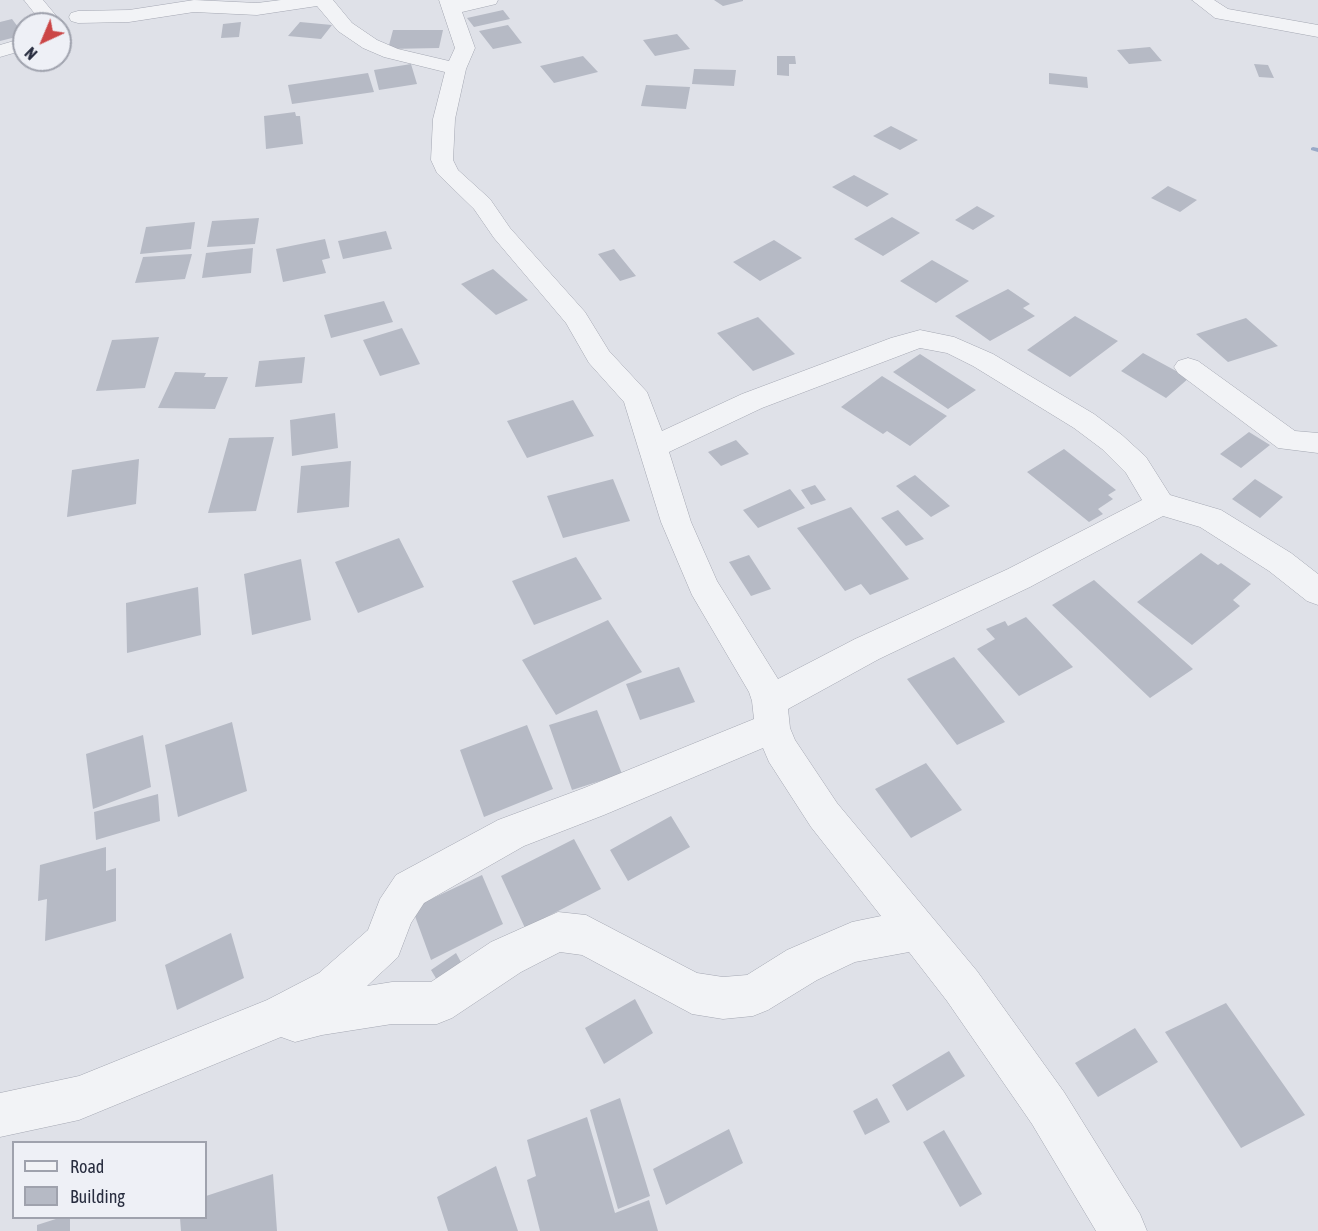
<!DOCTYPE html>
<html>
<head>
<meta charset="utf-8">
<style>
  body { margin:0 }
  #map { position:relative; width:1318px; height:1231px; overflow:hidden; background:#dfe1e8; font-family:"Asap Condensed",sans-serif }
  canvas { display:block }
  .legend { position:absolute; left:12px; top:1141px; width:195px; height:78px; box-sizing:border-box; background:#eef0f6; border:2px solid #9fa2ad; margin:0; padding:8px 10px; list-style:none; font-size:18px; color:#282d3f }
  .legend li { display:flex; align-items:center; gap:12px; height:30px }
  .legend b { width:30px; border:2px solid #9fa2ad }
  .north { position:absolute; left:12px; top:12px; width:60px; height:60px; box-sizing:border-box; background:#eef0f6; border:2px solid #9fa2ad; border-radius:50%; rotate:224deg; font-size:16px; font-weight:700; line-height:24px; text-align:center; color:#282d3f }
  .north::after { content:''; display:block; margin:auto; width:21px; height:27px; background:#cb4646; clip-path:polygon(50% 0,100% 100%,50% 72%,0 100%) }
</style>
</head>
<body>
<div id="map">
<canvas width="1318" height="1231"></canvas>
<ul class="legend">
<li><b style="height:8px;background:#f2f3f6"></b>Road</li>
<li><b style="height:16px;background:#b6bac5"></b>Building</li>
</ul>
<div class="north">N</div>
</div>
<script>
const context = document.querySelector('canvas').getContext('2d');
context.lineJoin = 'round';
const shape = rows => new Path2D(rows.map(r => 'M' + r).join(''));
function fillPath(path, color) { context.fillStyle = color; context.fill(path, 'evenodd'); }
function stroke(path, color, width, dash) { context.strokeStyle = color; context.lineWidth = width; context.lineCap = dash ? 'butt' : 'round'; context.setLineDash(dash || []); context.stroke(path); }
const stream = shape([
  [1313,147,1318,148,1318,152,1311,150,1311,148,1313,147]
]);
const building = shape([
  [714,0,743,0,743,1,723,6],
  [503,10,510,19,474,27,467,18],
  [12,19,24,35,0,41,0,22],
  [241,22,239,37,221,38,223,24],
  [300,22,332,25,321,39,288,36],
  [508,25,522,43,493,49,479,31],
  [393,30,443,30,439,48,388,49],
  [677,34,690,49,655,56,643,40],
  [1150,47,1162,61,1129,64,1117,50],
  [583,56,598,72,554,83,540,66],
  [777,56,795,56,796,64,789,64,789,76,777,75],
  [411,64,417,84,379,90,374,70],
  [1254,64,1268,65,1274,78,1259,77],
  [694,69,736,70,734,86,692,84],
  [368,73,374,92,292,104,288,85],
  [1049,73,1087,77,1088,88,1049,84],
  [646,85,690,87,686,109,641,106],
  [295,112,296,116,300,116,303,144,266,149,264,116],
  [891,126,918,140,900,150,873,136],
  [854,175,889,194,867,207,832,187],
  [1168,186,1197,200,1180,212,1151,198],
  [977,206,995,216,973,230,955,220],
  [892,217,920,233,883,256,854,239],
  [259,218,255,244,207,247,212,221],
  [195,222,191,249,140,254,146,227],
  [386,231,392,249,343,259,338,241],
  [325,239,330,258,322,260,326,273,283,282,276,249],
  [774,240,802,258,760,281,733,262],
  [253,248,251,273,202,278,206,253],
  [614,249,636,276,620,281,598,254],
  [192,254,185,279,135,283,143,257],
  [932,260,969,281,936,303,900,281],
  [493,269,528,300,496,315,461,284],
  [1008,289,1030,304,1023,308,1035,316,990,341,955,316],
  [384,301,393,322,331,338,324,315],
  [1075,316,1118,341,1070,377,1027,350],
  [758,317,795,354,753,371,717,333],
  [1246,318,1278,346,1228,362,1196,334],
  [402,328,420,364,380,376,363,340],
  [159,337,145,388,96,391,112,340],
  [1143,353,1189,378,1166,398,1121,371],
  [920,354,976,390,948,409,893,372],
  [305,357,302,383,255,387,259,361],
  [175,372,206,373,204,377,228,377,215,409,158,408],
  [882,376,947,416,910,446,887,431,883,434,841,407],
  [573,400,594,436,527,458,507,421],
  [335,413,338,448,292,456,290,420],
  [1249,432,1270,445,1241,468,1220,454],
  [274,437,256,511,208,513,229,438],
  [736,440,749,454,721,466,708,452],
  [1064,449,1116,490,1108,495,1113,499,1098,509,1103,514,1089,522,1027,472],
  [139,459,136,504,67,517,72,470],
  [351,461,349,507,297,513,301,466],
  [915,475,950,506,931,517,896,486],
  [613,479,630,521,563,538,547,496],
  [1255,479,1283,497,1260,518,1232,499],
  [815,485,826,500,811,505,801,490],
  [790,489,805,508,758,528,743,510],
  [851,507,909,579,870,595,861,584,845,591,797,528],
  [898,510,924,539,906,546,881,518],
  [399,538,424,587,358,613,335,562],
  [1201,553,1218,565,1221,563,1251,584,1233,600,1240,606,1192,645,1137,602],
  [749,555,771,589,751,596,729,562],
  [576,557,602,599,534,625,512,581],
  [301,559,311,620,252,635,244,574],
  [1094,580,1193,669,1150,698,1052,605],
  [198,587,201,635,127,653,126,603],
  [1026,617,1073,667,1019,696,977,649,995,639,986,629,1005,621,1008,626],
  [608,620,642,672,556,715,522,660],
  [954,657,1005,722,957,745,907,679],
  [679,667,695,702,640,720,626,684],
  [597,710,622,774,572,790,549,725],
  [232,722,247,791,178,817,165,745],
  [527,725,553,789,484,817,460,750],
  [143,735,151,787,93,809,86,754],
  [926,763,962,810,911,838,875,789],
  [158,794,160,821,96,840,94,812],
  [671,816,690,847,628,881,610,850],
  [574,839,601,889,525,928,501,876],
  [106,847,106,871,116,868,116,921,45,941,47,899,38,901,40,865],
  [482,875,503,924,431,960,412,908],
  [231,933,244,978,177,1010,165,965],
  [456,953,467,973,443,990,431,970],
  [635,999,653,1033,604,1064,585,1028],
  [1226,1003,1305,1115,1241,1148,1165,1032],
  [1135,1028,1158,1062,1098,1097,1075,1063],
  [949,1051,965,1076,907,1111,892,1085],
  [620,1098,650,1196,618,1209,590,1110],
  [877,1098,890,1122,865,1135,853,1111],
  [587,1117,615,1213,649,1200,658,1231,540,1231,527,1180,536,1176,527,1140],
  [729,1129,743,1163,666,1205,653,1169],
  [944,1130,982,1194,960,1207,923,1142],
  [496,1166,518,1231,448,1231,437,1197],
  [273,1174,277,1231,181,1231,180,1218,206,1218,206,1196],
  [59,1218,70,1218,70,1231,37,1231,37,1225]
]);
const minor = shape([
  [24,0,43,0,63,24,60,28,60,24,43,24,24,0],
  [194,0,257,3,281,0,333,0,352,23,377,40,398,49,449,61,455,48,439,0,498,0,496,4,462,12,475,48,466,69,455,119,453,160,458,170,490,199,510,228,585,312,609,351,647,392,662,431,742,394,891,338,920,330,954,337,993,354,1094,414,1122,435,1146,457,1170,495,1221,510,1291,553,1318,574,1318,605,1307,601,1269,571,1200,527,1163,516,1030,587,879,659,788,709,790,728,795,740,837,803,977,971,1064,1092,1140,1214,1147,1231,1096,1231,1032,1124,947,1001,909,952,855,962,817,980,768,1010,753,1016,723,1019,692,1014,582,955,560,952,521,972,452,1018,437,1024,392,1024,322,1035,295,1042,281,1037,79,1120,0,1137,0,1093,79,1076,267,1000,319,973,368,930,380,899,396,875,498,820,584,788,754,719,752,701,749,692,692,595,661,522,624,402,589,363,566,323,494,238,474,209,437,173,431,160,433,119,445,72,384,57,363,48,338,31,317,6,257,15,194,12,129,22,78,23,71,21,69,17,71,13,78,11,129,10,194,0],
  [920,348,947,353,973,366,1074,428,1102,449,1126,473,1142,500,1008,569,855,639,778,679,717,581,691,522,669,452,762,408,920,348],
  [763,748,769,762,811,827,881,916,852,922,838,928,787,950,747,975,723,977,697,973,586,915,558,912,491,942,431,982,392,982,367,986,398,957,411,923,424,903,524,846,604,815,763,748],
  [1192,0,1214,0,1228,9,1318,25,1318,37,1215,18,1192,0],
  [24,38,24,50,0,57,0,45,24,38],
  [1188,358,1198,361,1295,431,1318,433,1318,453,1278,448,1178,373,1174,367,1178,361,1188,358]
]);
fillPath(stream, '#9aaac8');
fillPath(building, '#b6bac5');
stroke(minor, '#a4a7b2', 1);
fillPath(minor, '#f2f3f6');
</script>
</body>
</html>
